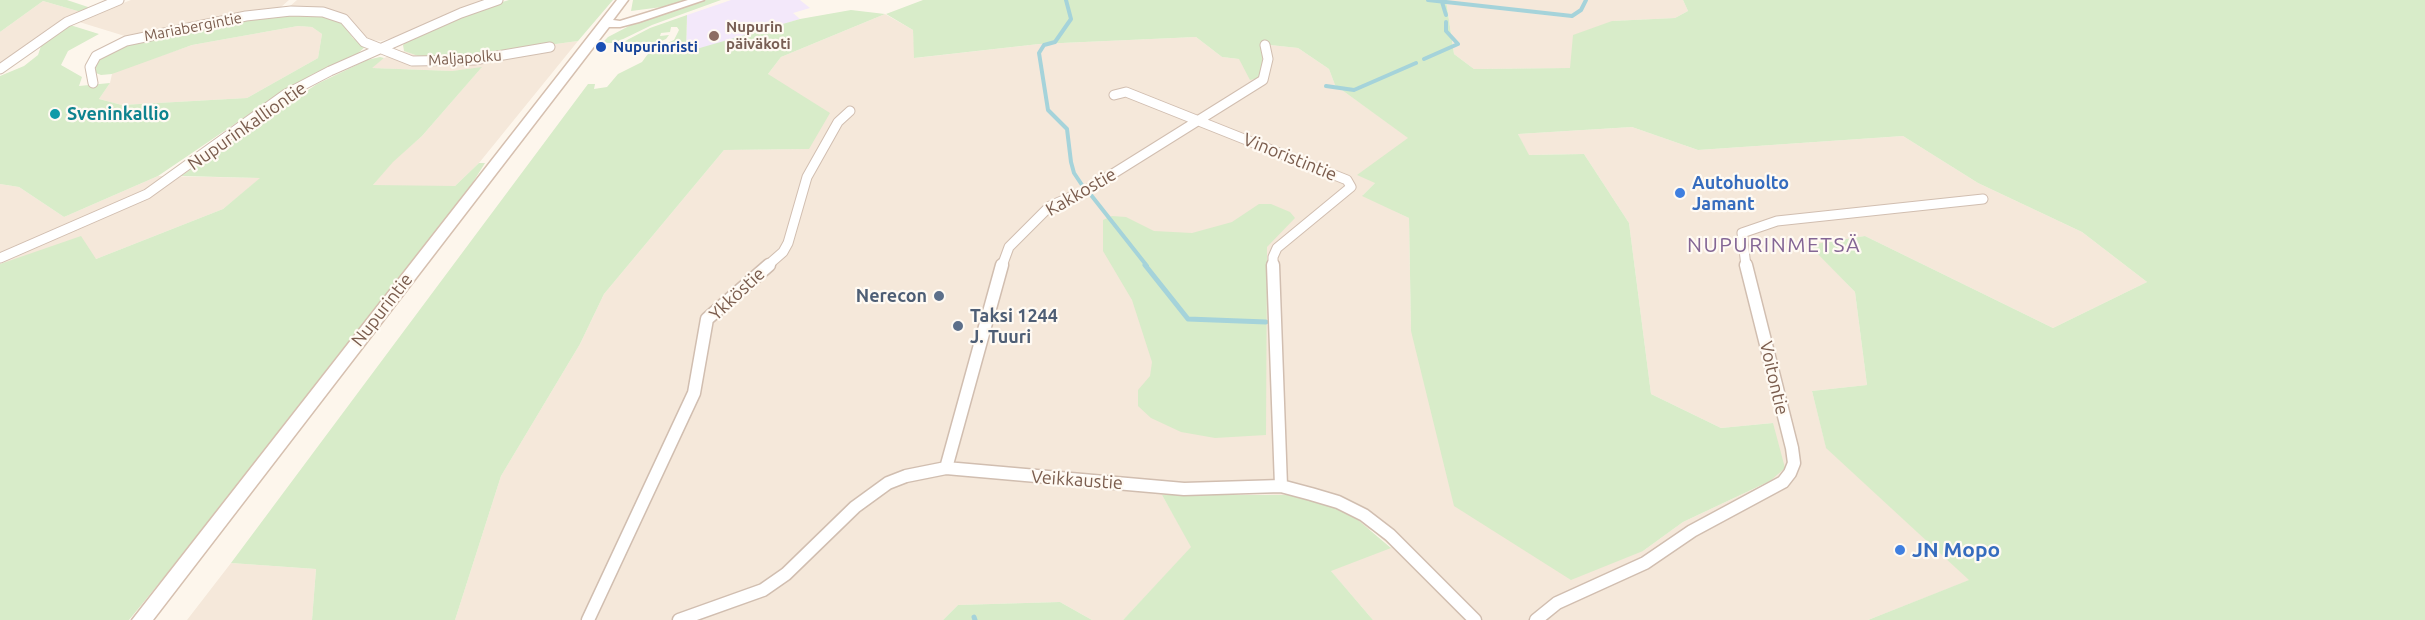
<!DOCTYPE html>
<html>
<head>
<meta charset="utf-8">
<style>
  body { margin:0 }
  canvas { display:block; background:#fdf6ec }
</style>
</head>
<body>
<canvas width="2425" height="620"></canvas>
<script>
const context = document.querySelector('canvas').getContext('2d');
context.lineJoin = 'round';
function fillPath(path, color) { context.fillStyle = color; context.fill(path, 'evenodd'); }
const shape = rows => new Path2D(rows.map(r => 'M' + r).join(''));
function stroke(path, color, width, dash) { context.strokeStyle = color; context.lineWidth = width; context.lineCap = dash ? 'butt' : 'round'; context.setLineDash(dash || []); context.stroke(path); }
function write(font, color, halo, rows, align = 'center') {
  context.font = font + ' Ubuntu,sans-serif'; context.lineWidth = 4.5; context.setLineDash([]); context.textBaseline = 'middle'; context.strokeStyle = halo; context.fillStyle = color; for (const [text, x, y, turn = 0] of rows) {
    context.save(); context.translate(x, y); context.rotate((+turn || 0) * Math.PI / 180); context.textAlign = isNaN(turn) ? turn : align; if (halo) context.strokeText(text, 0, 0); context.fillText(text, 0, 0); context.restore();
  }
}
const residential = shape([
  [131,0,289,0,281,7,128,37,76,21],
  [297,0,484,0,392,38,381,41,372,40,363,35,348,18,289,7],
  [1446,0,1683,0,1688,11,1675,18,1612,21,1570,68,1474,69,1454,54],
  [43,1,81,12,0,65,0,32],
  [885,14,913,30,915,58,1039,44,1196,37,1222,57,1239,59,1261,44,1298,48,1329,69,1335,85,1409,138,1375,183,1363,195,1409,218,1411,331,1643,551,1683,522,1770,481,1773,423,1721,428,1651,394,1629,223,1584,154,1528,155,1518,134,1632,127,1698,150,1903,136,1978,183,2082,232,2147,282,2053,328,1865,236,1810,245,1855,292,1867,385,1812,391,1826,447,1970,580,1868,620,1373,620,1330,570,1391,547,1373,531,1288,495,1243,494,1162,495,1192,547,1123,620,1092,620,1060,602,958,605,943,620,455,620,501,476,580,344,604,294,724,150,809,149,768,74,781,57],
  [298,26,312,27,322,34,318,58,247,98,122,105,99,99,110,83,112,74,120,70,192,45],
  [578,41,479,163,455,186,372,186,392,162,422,136,481,68,452,71,370,68,384,58,404,51,418,56,467,56],
  [158,176,261,178,223,209,96,259,0,264,0,184,19,187,64,217],
  [231,563,316,569,312,620,187,620]
]);
const education = shape([
  [731,0,800,0,810,8,793,13,800,19,686,53,687,15]
]);
const green = shape([
  [0,0,67,0,91,8,81,12,43,1,0,32],
  [509,0,613,0,578,41,467,56,418,56,404,51,403,45,408,40,476,10],
  [633,0,689,0,662,7,631,11],
  [706,0,721,0,652,25,615,43,602,43,608,37,631,25],
  [923,0,1446,0,1454,54,1474,69,1570,68,1573,35,1612,21,1675,18,1688,11,1683,0,2425,0,2425,620,1868,620,1969,580,1826,448,1812,391,1867,385,1855,292,1809,245,1865,236,2053,328,2147,282,2082,232,1978,183,1903,136,1698,150,1632,127,1518,134,1529,155,1584,154,1629,223,1651,394,1721,428,1773,423,1785,468,1770,481,1683,522,1643,551,1571,580,1454,506,1411,331,1409,218,1362,196,1375,183,1357,175,1408,138,1335,85,1329,69,1298,48,1261,44,1263,62,1259,78,1250,80,1239,59,1222,57,1196,37,1039,44,914,58,913,30,886,14],
  [851,10,885,14,781,57,768,74,830,113,809,149,724,150,604,294,580,344,501,476,455,620,312,620,316,569,231,563,588,84,595,84,594,89,607,87,618,74,642,62,650,51,674,40,679,30,677,27,671,27,670,32,661,33,660,36,669,35,666,39,650,46,646,43,627,44,625,42,627,40,650,28,687,15,686,52,800,19],
  [294,12,332,18,342,23,353,38,366,46,356,55,313,74,273,98,158,176,64,217,19,187,0,184,0,76,24,66,38,55,41,46,70,25,99,34,68,51,61,65,82,77,79,86,110,83,99,99,122,105,247,98,318,58,322,34,312,27,298,26,192,45,112,74,101,75,96,73,94,68,99,59,114,47,255,17],
  [380,57,384,58,372,68,452,71,482,67,422,136,393,162,373,185,455,186,479,163,485,163,455,211,335,359,215,515,129,620,0,620,0,264,81,236,96,259,223,209,260,178,181,176,317,84,367,60],
  [1259,204,1271,204,1290,212,1295,218,1267,247,1266,435,1215,438,1181,432,1151,418,1138,406,1138,390,1150,376,1152,362,1132,300,1103,251,1103,220,1112,216,1126,217,1154,231,1192,233,1232,222],
  [1162,495,1288,495,1328,505,1352,515,1391,548,1331,571,1373,620,1123,620,1191,547],
  [1060,602,1092,620,943,620,958,605]
]);
const streamFar1 = shape([
  [1066,0,1071,19,1055,42,1044,45,1039,53,1048,110,1067,129,1071,162,1074,173,1082,185],
  [1428,0,1572,16,1581,10,1586,0],
  [1442,2,1446,15],
  [1424,59,1458,44,1446,31,1446,22],
  [1326,86,1354,90,1416,63],
  [1091,195,1147,266]
]);
const stream = shape([
  [1145,265,1188,319,1266,322],
  [974,617,975,620]
]);
const streetFar1 = shape([
  [0,69,67,22,119,0],
  [93,83,90,67,96,56,126,41,246,16,291,11,323,12,344,19,364,42,412,61,474,60,550,47],
  [1114,95,1126,92,1347,180,1351,187,1277,248,1273,257,1273,266],
  [0,258,147,194,286,94,330,71,461,13,498,0],
  [767,266,783,252,788,243,807,177,838,122,850,111],
  [1002,266,1009,247,1050,206,1087,190,1263,80,1268,59,1265,45],
  [1746,266,1742,233,1777,221,1983,199]
]);
const street = shape([
  [1273,265,1281,486],
  [946,468,1002,265],
  [588,620,694,393,707,319,769,265],
  [679,620,763,590,786,574,855,507,888,483,906,476,946,468,1184,489,1281,486,1311,494,1338,502,1364,515,1390,535,1475,620],
  [1536,620,1557,603,1645,563,1692,531,1783,482,1790,473,1794,463,1792,448,1746,265]
]);
const secondary = shape([
  [617,0,628,0,613,20,620,21,688,0,704,0,639,22,620,27,609,27,153,620,132,620,617,0]
]);
const markers = [
  [714,36,6,"#8d6e63"],
  [601,47,6,"#1a4fb4"],
  [55,114,6,"#0f9aa8"],
  [1680,193,6,"#3f7fe0"],
  [939,296,6,"#5c6f8a"],
  [958,326,6,"#5c6f8a"],
  [1900,550,6,"#3f7fe0"]
];
const farStreetnames = [
  ["Mariabergintie",193,27,-11],
  ["Maljapolku",465,58,-4]
];
const farEducationnames = [
  ["Nupurin",726,27],
  ["päiväkoti",726,44]
];
const farTransitnames = [
  ["Nupurinristi",613,47]
];
const cultureNames = [
  ["Sveninkallio",67,114]
];
const streetNames = [
  ["Nupurinkalliontie",247,126,-35],
  ["Vinoristintie",1290,157,22],
  ["Kakkostie",1081,192,-30],
  ["Ykköstie",737,294,-43],
  ["Nupurintie",382,310,-52],
  ["Voitontie",1774,378,77],
  ["Veikkaustie",1077,480,4]
];
const shopNames = [
  ["Autohuolto",1692,183],
  ["Jamant",1692,204]
];
const serviceNames = [
  ["Nerecon",927,296],
  ["Taksi 1244",970,316,"left"],
  ["J. Tuuri",970,337,"left"]
];
const quarterNames = [
  ["NUPURINMETSÄ",1774,245]
];
const nearShopnames = [
  ["JN Mopo",1912,550]
];
fillPath(residential, '#f5e8da');
fillPath(education, '#f3e8fa');
fillPath(green, '#d8ecc9');
stroke(streamFar1, '#a5d3da', 4);
stroke(stream, '#a5d3da', 5);
stroke(streetFar1, '#d1beb0', 11);
stroke(street, '#d1beb0', 15);
stroke(secondary, '#d6c0b0', 3);
stroke(streetFar1, '#fff', 9);
stroke(street, '#fff', 12);
fillPath(secondary, '#fff');
for (const [x, y, r, color] of markers) { const dot = new Path2D(); dot.arc(x, y, r, 0, 2 * Math.PI); context.fillStyle = color; context.fill(dot); stroke(dot, '#fffaf3', 2); }
write('15px', '#7a5c4d', '#fffaf3', farStreetnames);
write('bold 15px', '#785e54', '#fffaf3', farEducationnames, 'left');
write('bold 15px', '#164399', '#fffaf3', farTransitnames, 'left');
write('bold 18px', '#0d838f', '#fffaf3', cultureNames, 'left');
write('18px', '#7a5c4d', '#fffaf3', streetNames);
write('bold 18px', '#366cbe', '#fffaf3', shopNames, 'left');
write('bold 18px', '#4e5e75', '#fffaf3', serviceNames, 'right');
context.letterSpacing = '1.5px';
write('21px', '#846695', '#fffaf3', quarterNames);
context.letterSpacing = '0px';
write('bold 21px', '#366cbe', '#fffaf3', nearShopnames, 'left');
</script>
</body>
</html>
